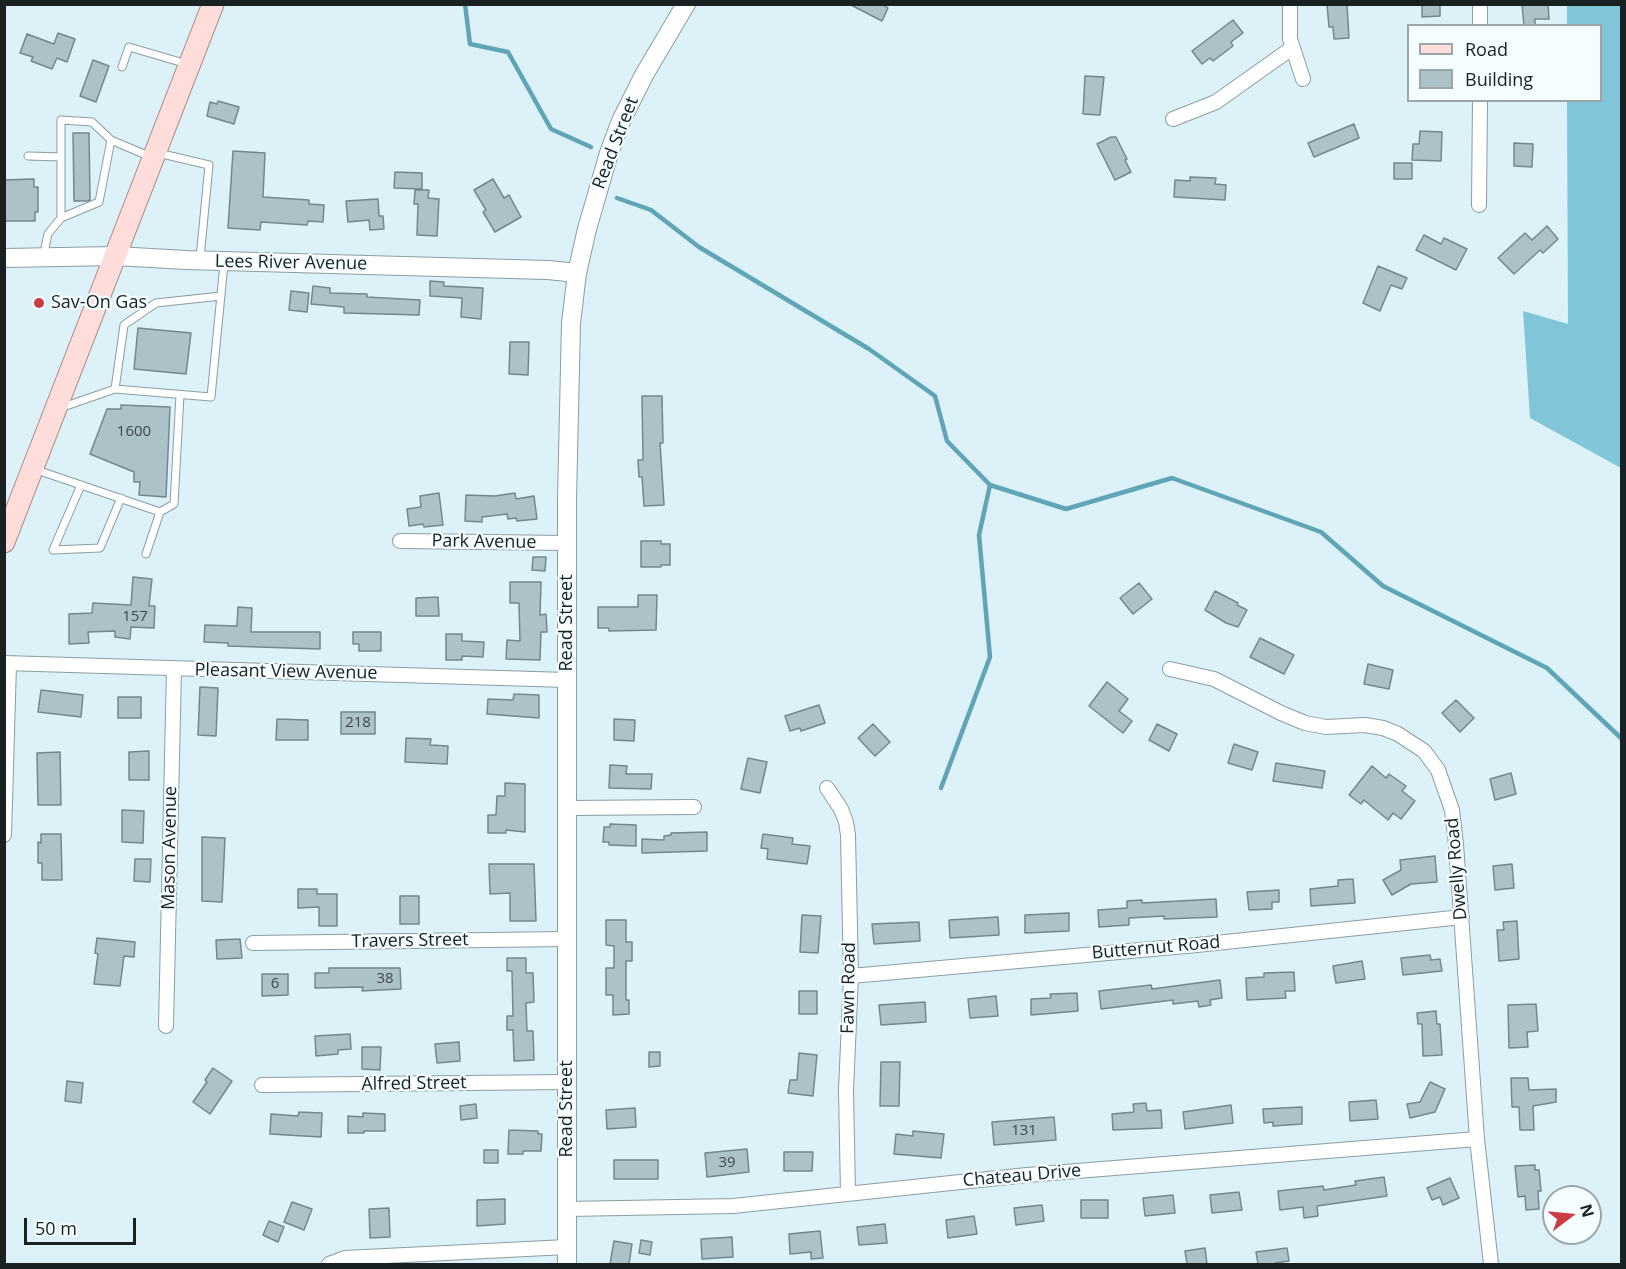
<!DOCTYPE html>
<html>
<head>
<meta charset="utf-8">
<style>
  body { margin:0 }
  #map { position:relative; width:1626px; height:1269px; overflow:hidden; background:#dcf2f8; font-family:"Open Sans",sans-serif }
  canvas { display:block }
  .frame { position:absolute; inset:0; border:6px solid #192123; pointer-events:none }
  .legend { position:absolute; left:1407px; top:24px; width:195px; height:78px; box-sizing:border-box; background:#f4fdff; border:2px solid #9ca5a7; margin:0; padding:8px 10px; list-style:none; font-size:18px; color:#192123 }
  .legend li { display:flex; align-items:center; gap:12px; height:30px }
  .legend b { width:30px; border:2px solid #9ca5a7 }
  .north { position:absolute; left:1542px; top:1185px; width:60px; height:60px; box-sizing:border-box; background:#f4fdff; border:2px solid #9ca5a7; border-radius:50%; rotate:74deg; font-size:16px; font-weight:700; line-height:24px; text-align:center; color:#192123 }
  .north::after { content:''; display:block; margin:auto; width:21px; height:27px; background:#cb3b41; clip-path:polygon(50% 0,100% 100%,50% 72%,0 100%) }
  .scale { position:absolute; left:24px; top:1218px; width:112px; height:27px; box-sizing:border-box; border:3px solid #192123; border-top:0; padding-left:8px; font-size:18px; line-height:21px; white-space:nowrap; color:#192123; -webkit-text-stroke:4px #f4fdff; paint-order:stroke }
</style>
</head>
<body>
<div id="map">
<canvas width="1626" height="1269"></canvas>
<div class="frame"></div>
<ul class="legend">
<li><b style="height:8px;background:#fedddb"></b>Road</li>
<li><b style="height:16px;background:#acc2c8"></b>Building</li>
</ul>
<div class="north">N</div>
<div class="scale">50 m</div>
</div>
<script>
const context = document.querySelector('canvas').getContext('2d');
context.lineJoin = 'round';
function fillPath(path, color) { context.fillStyle = color; context.fill(path, 'evenodd'); }
const shape = rows => new Path2D(rows.map(r => 'M' + r).join(''));
function stroke(path, color, width, dash) { context.strokeStyle = color; context.lineWidth = width; context.lineCap = dash ? 'butt' : 'round'; context.setLineDash(dash || []); context.stroke(path); }
function write(font, color, halo, rows, align = 'center') {
  context.font = font + ' "Open Sans",sans-serif'; context.lineWidth = 4.5; context.setLineDash([]); context.textBaseline = 'middle'; context.strokeStyle = halo; context.fillStyle = color; for (const [text, x, y, turn = 0] of rows) {
    context.save(); context.translate(x, y); context.rotate((+turn || 0) * Math.PI / 180); context.textAlign = isNaN(turn) ? turn : align; if (halo) context.strokeText(text, 0, 0); context.fillText(text, 0, 0); context.restore();
  }
}
const forest = shape([
  [1567,5,1621,5,1621,468,1530,418,1523,311,1568,324,1567,101,1600,100,1600,26,1567,25]
]);
const stream = shape([
  [465,4,470,44,508,52,551,129,591,147],
  [617,198,651,210,699,247,869,349,935,396,947,441,990,485,1066,509,1172,478,1321,532,1383,586,1547,668,1622,739],
  [941,788,990,657,979,535,990,485]
]);
const building = shape([
  [849,4,882,4,888,8,882,21,849,4],
  [1327,4,1347,4,1349,38,1334,39,1333,27,1329,27,1327,4],
  [1422,4,1440,4,1440,16,1422,17,1422,4],
  [1522,4,1548,4,1549,19,1535,19,1535,26,1524,26,1522,4],
  [1233,20,1243,33,1231,42,1233,46,1213,61,1210,58,1202,64,1192,51,1233,20],
  [58,33,75,39,67,62,57,58,52,69,31,61,33,57,20,53,27,34,54,44,58,33],
  [93,60,109,66,96,102,80,96,93,60],
  [1085,76,1104,77,1100,115,1083,114,1085,76],
  [218,101,239,107,234,124,207,116,210,102,217,104,218,101],
  [1354,124,1359,138,1314,157,1308,143,1354,124],
  [1420,131,1442,132,1441,161,1412,160,1413,144,1419,144,1420,131],
  [73,133,89,133,90,200,88,201,74,201,73,133],
  [1111,137,1116,137,1127,159,1125,160,1131,172,1115,180,1097,144,1111,137],
  [1514,143,1533,144,1532,167,1514,166,1514,143],
  [233,151,265,153,263,197,309,200,309,204,324,205,323,222,308,221,307,225,261,222,260,230,228,228,233,151],
  [1394,163,1412,163,1412,179,1394,179,1394,163],
  [395,172,422,173,422,189,394,188,395,172],
  [1190,177,1216,178,1215,184,1226,185,1225,200,1174,197,1175,180,1190,181,1190,177],
  [34,179,34,187,38,187,38,212,35,212,35,221,4,221,4,180,34,179],
  [493,179,504,198,509,195,521,217,495,232,483,212,486,210,474,190,493,179],
  [415,190,429,190,428,198,439,199,437,236,417,235,418,204,414,204,415,190],
  [378,199,379,216,383,216,384,229,370,230,369,220,348,222,346,201,378,199],
  [1547,226,1558,239,1543,253,1540,250,1514,274,1498,258,1525,233,1532,240,1547,226],
  [1424,235,1441,244,1444,238,1467,249,1456,270,1416,250,1424,235],
  [1378,266,1407,278,1402,289,1391,285,1380,311,1363,303,1378,266],
  [430,281,444,282,444,286,483,288,481,319,461,317,462,298,430,296,430,281],
  [313,286,330,288,330,293,367,294,367,297,420,300,419,315,344,313,344,307,311,304,313,286],
  [291,291,309,293,307,312,289,310,291,291],
  [138,328,191,333,186,374,134,369,138,328],
  [510,342,529,342,528,375,509,374,510,342],
  [642,396,662,396,663,443,660,443,664,505,644,506,642,477,639,477,638,460,643,460,642,396],
  [121,405,170,407,166,497,139,495,140,482,134,482,134,472,90,454,107,409,121,409,121,405],
  [439,493,443,525,424,527,423,524,409,526,407,509,421,507,420,496,439,493],
  [515,493,516,499,534,496,537,519,517,521,516,518,508,519,507,514,482,517,482,522,465,521,466,495,495,496,515,493],
  [641,541,661,541,661,544,670,544,670,565,661,565,661,567,641,567,641,541],
  [533,557,546,557,545,571,532,570,533,557],
  [133,577,152,579,149,606,155,606,154,628,131,627,130,639,115,637,115,631,88,632,89,643,69,644,69,614,92,613,93,603,131,605,133,577],
  [510,582,541,582,540,615,546,614,547,632,541,632,540,660,506,659,507,640,520,641,519,603,510,603,510,582],
  [1139,583,1152,599,1133,614,1120,598,1139,583],
  [1215,591,1238,603,1237,605,1247,610,1238,627,1226,623,1205,610,1215,591],
  [638,595,657,595,656,630,609,631,609,628,598,628,598,607,638,607,638,595],
  [438,597,439,616,416,616,416,598,438,597],
  [238,607,252,608,251,632,320,632,320,649,228,646,228,643,204,642,205,625,237,626,238,607],
  [353,632,381,632,381,651,359,651,359,644,353,644,353,632],
  [446,634,462,634,462,641,484,642,483,657,462,656,462,660,446,660,446,634],
  [1260,638,1294,655,1284,674,1250,657,1260,638],
  [1368,664,1393,670,1389,689,1364,684,1368,664],
  [1107,682,1128,699,1119,711,1132,721,1123,733,1089,706,1107,682],
  [200,687,218,688,216,736,198,735,200,687],
  [41,690,83,695,81,717,38,712,41,690],
  [514,694,539,695,539,718,487,714,488,699,513,700,514,694],
  [118,697,141,697,141,718,118,718,118,697],
  [1456,700,1474,718,1460,732,1442,713,1456,700],
  [819,705,825,723,801,731,800,728,790,731,785,716,819,705],
  [341,712,375,712,375,734,341,734,341,712],
  [277,719,308,720,308,740,276,740,277,719],
  [614,719,635,720,634,741,614,740,614,719],
  [873,724,890,742,875,756,858,738,873,724],
  [1157,724,1177,734,1169,751,1149,740,1157,724],
  [406,738,431,739,430,745,448,746,447,764,405,762,406,738],
  [1234,744,1258,752,1252,770,1228,763,1234,744],
  [149,751,149,780,129,780,129,752,149,751],
  [60,752,61,805,38,805,37,753,60,752],
  [748,758,767,762,760,793,741,789,748,758],
  [1276,763,1325,771,1322,788,1273,781,1276,763],
  [610,765,627,766,626,774,652,774,651,789,609,788,610,765],
  [1372,766,1386,778,1389,774,1406,786,1402,791,1415,801,1401,819,1393,813,1388,820,1364,800,1361,804,1349,795,1372,766],
  [1511,773,1516,794,1495,800,1490,779,1511,773],
  [505,783,525,784,525,832,506,830,506,833,488,833,488,815,496,815,497,796,505,796,505,783],
  [122,810,144,811,143,843,122,842,122,810],
  [610,824,636,825,636,846,609,845,609,842,603,842,604,827,610,827,610,824],
  [707,832,707,851,642,853,642,839,664,840,664,836,671,835,671,833,707,832],
  [41,834,61,834,62,880,42,880,42,863,38,863,38,842,41,843,41,834],
  [763,834,793,838,792,844,810,846,807,864,767,859,768,849,761,848,763,834],
  [202,837,225,838,222,902,202,901,202,837],
  [1435,856,1437,882,1411,884,1392,895,1383,880,1401,870,1400,860,1435,856],
  [135,859,151,859,150,882,134,881,135,859],
  [489,864,534,864,536,921,510,921,510,893,490,894,489,864],
  [1512,864,1514,888,1495,890,1493,866,1512,864],
  [1353,879,1355,903,1311,906,1310,889,1338,886,1338,880,1353,879],
  [298,889,317,889,317,894,337,894,337,926,319,926,319,907,298,908,298,889],
  [1279,890,1279,902,1272,902,1272,909,1249,910,1247,892,1279,890],
  [400,896,419,896,419,924,400,924,400,896],
  [1216,899,1217,917,1164,919,1164,916,1129,918,1129,925,1099,927,1098,910,1127,908,1127,901,1142,900,1142,903,1216,899],
  [1069,913,1069,931,1025,933,1025,915,1069,913],
  [802,915,821,916,818,953,800,952,802,915],
  [998,917,999,935,950,938,949,920,998,917],
  [606,920,626,920,626,942,632,942,632,961,626,961,626,1000,629,1000,629,1014,613,1015,613,995,606,995,606,968,614,968,614,946,606,945,606,920],
  [1517,921,1519,959,1499,961,1497,930,1504,930,1503,922,1517,921],
  [919,922,920,941,874,944,872,924,919,922],
  [97,938,135,942,134,957,124,956,120,986,94,984,98,954,95,953,97,938],
  [240,939,242,958,217,959,216,940,240,939],
  [1430,955,1431,960,1440,959,1442,971,1403,975,1401,958,1430,955],
  [507,958,526,958,526,973,533,973,534,1002,526,1003,527,1031,533,1031,534,1060,514,1061,513,1030,507,1030,507,1016,513,1016,512,971,507,971,507,958],
  [1362,961,1365,979,1336,983,1333,966,1362,961],
  [329,968,400,968,401,989,362,991,363,987,315,988,315,973,329,973,329,968],
  [1294,972,1295,991,1285,991,1286,998,1247,1000,1246,978,1264,977,1264,973,1294,972],
  [262,974,288,974,288,995,262,996,262,974],
  [1220,980,1222,998,1210,1000,1211,1005,1199,1007,1198,1001,1173,1004,1173,1000,1101,1009,1099,991,1151,985,1152,989,1220,980],
  [799,991,817,991,817,1014,799,1014,799,991],
  [1077,993,1078,1011,1031,1015,1031,999,1051,998,1050,994,1077,993],
  [996,996,998,1016,970,1018,968,999,996,996],
  [925,1002,926,1022,881,1025,879,1005,925,1002],
  [1536,1004,1538,1031,1527,1032,1528,1047,1509,1048,1508,1005,1536,1004],
  [1436,1011,1437,1024,1440,1024,1442,1055,1423,1056,1422,1024,1418,1024,1417,1013,1436,1011],
  [350,1034,351,1049,338,1050,338,1054,316,1056,315,1036,350,1034],
  [459,1042,460,1061,437,1063,435,1044,459,1042],
  [362,1047,381,1047,380,1070,362,1069,362,1047],
  [649,1052,660,1052,660,1066,649,1067,649,1052],
  [799,1053,817,1055,813,1096,788,1093,790,1080,797,1080,799,1053],
  [881,1062,900,1062,899,1106,880,1106,881,1062],
  [213,1068,232,1081,210,1114,193,1102,207,1082,205,1080,213,1068],
  [1511,1078,1528,1078,1529,1090,1556,1089,1556,1102,1533,1106,1534,1130,1520,1130,1519,1107,1512,1107,1511,1078],
  [67,1081,83,1083,81,1103,65,1101,67,1081],
  [1430,1082,1445,1089,1435,1112,1410,1118,1407,1104,1420,1102,1430,1082],
  [1376,1100,1378,1119,1350,1121,1349,1102,1376,1100],
  [1146,1103,1147,1111,1161,1110,1162,1128,1113,1130,1112,1114,1134,1112,1133,1104,1146,1103],
  [476,1104,477,1118,461,1120,460,1106,476,1104],
  [1231,1105,1233,1123,1185,1129,1183,1112,1231,1105],
  [1302,1107,1302,1124,1273,1126,1273,1122,1264,1123,1263,1109,1302,1107],
  [635,1108,636,1127,607,1129,606,1110,635,1108],
  [299,1112,322,1113,321,1137,270,1134,271,1114,298,1116,299,1112],
  [363,1113,385,1114,385,1131,364,1131,364,1133,348,1133,348,1116,363,1117,363,1113],
  [1054,1117,1056,1140,994,1145,992,1122,1054,1117],
  [509,1130,538,1131,538,1134,542,1134,541,1151,523,1151,523,1154,508,1154,509,1130],
  [913,1131,944,1134,941,1158,894,1154,896,1134,913,1136,913,1131],
  [747,1149,749,1172,707,1177,705,1153,747,1149],
  [484,1150,498,1150,498,1163,484,1163,484,1150],
  [784,1152,813,1152,812,1171,784,1171,784,1152],
  [614,1160,658,1160,658,1179,614,1179,614,1160],
  [1535,1165,1535,1170,1539,1170,1541,1191,1538,1191,1539,1209,1526,1210,1525,1196,1518,1197,1515,1166,1535,1165],
  [1384,1177,1387,1196,1317,1206,1318,1216,1304,1218,1303,1207,1280,1210,1278,1191,1323,1186,1324,1190,1356,1185,1355,1181,1384,1177],
  [1450,1178,1459,1198,1443,1205,1440,1197,1432,1200,1427,1188,1450,1178],
  [1239,1192,1242,1210,1212,1213,1210,1195,1239,1192],
  [1173,1195,1175,1213,1145,1216,1143,1198,1173,1195],
  [505,1199,505,1224,477,1226,477,1200,505,1199],
  [1081,1200,1108,1200,1108,1218,1081,1218,1081,1200],
  [292,1202,312,1209,304,1230,284,1222,292,1202],
  [1042,1205,1044,1221,1016,1225,1014,1208,1042,1205],
  [389,1208,390,1237,370,1238,369,1209,389,1208],
  [974,1216,977,1234,948,1238,946,1220,974,1216],
  [269,1221,284,1227,278,1242,263,1235,269,1221],
  [885,1224,887,1243,859,1245,857,1227,885,1224],
  [820,1231,823,1258,811,1259,811,1252,790,1254,789,1234,820,1231],
  [732,1237,733,1257,702,1259,701,1239,732,1237],
  [641,1240,652,1242,650,1255,639,1253,641,1240],
  [614,1241,632,1244,629,1264,610,1264,614,1241],
  [1205,1248,1207,1264,1187,1264,1185,1251,1205,1248],
  [1287,1248,1289,1261,1275,1263,1275,1264,1258,1264,1256,1252,1287,1248]
]);
const lane = shape([
  [122,67,129,47,187,64],
  [158,153,209,165,200,258],
  [28,156,61,157],
  [61,218,99,202,111,140],
  [43,257,48,234,61,218,61,120,92,122,111,140,151,157],
  [115,389,124,325,156,303,221,296],
  [63,407,115,389,211,397,224,264],
  [34,469,160,512,146,554],
  [81,485,53,550,100,548,121,498],
  [160,512,174,504,180,395]
]);
const street = shape([
  [1290,4,1290,39,1303,79],
  [1480,4,1480,26],
  [1173,119,1216,102,1292,48],
  [1479,205,1480,100],
  [400,541,567,543],
  [4,663,567,680],
  [1170,669,1214,679,1281,713,1305,723,1326,727,1365,725,1383,728,1398,734,1424,751,1438,770,1452,810,1456,844,1477,1139,1491,1264],
  [827,788,841,809,846,822,848,835,851,976,846,1090,848,1193],
  [568,808,694,807],
  [4,835,9,664],
  [253,943,567,939],
  [851,976,1197,945,1462,917],
  [166,1026,174,669],
  [262,1085,567,1082],
  [567,1209,733,1206,1027,1175,1477,1139],
  [329,1264,345,1258,567,1247]
]);
const secondary = shape([
  [4,258,116,256,186,260,548,270,577,273],
  [567,1264,567,499,571,323,577,273,587,229,609,153,621,121,644,75,686,4]
]);
const primary = shape([
  [4,542,213,4]
]);
const markers = [
  [39,303,6,"#cb3b41"]
];
const numberNames = [
  ["1600",134,432],
  ["157",135,617],
  ["218",358,723],
  ["38",385,979],
  ["6",275,984],
  ["131",1024,1131],
  ["39",727,1163]
];
const streetNames = [
  ["Read Street",616,143,-69],
  ["Lees River Avenue",291,263,1],
  ["Park Avenue",484,542,1],
  ["Read Street",567,623,-90],
  ["Pleasant View Avenue",286,672,1],
  ["Mason Avenue",170,848,-89],
  ["Dwelly Road",1457,869,-95],
  ["Travers Street",410,941,-1],
  ["Butternut Road",1156,948,-5],
  ["Fawn Road",849,988,-89],
  ["Alfred Street",414,1084,-1],
  ["Read Street",567,1109,-90],
  ["Chateau Drive",1022,1176,-5]
];
const poiNames = [
  ["Sav-On Gas",51,303]
];
fillPath(forest, '#81c6d8');
stroke(stream, '#60a5b6', 4.5);
fillPath(building, '#acc2c8');
stroke(building, '#73878d', 1.5);
stroke(lane, '#899ea4', 9);
stroke(street, '#899ea4', 16);
stroke(secondary, '#899ea4', 20);
stroke(primary, '#ad8d8b', 23);
stroke(lane, '#fff', 7);
stroke(street, '#fff', 14);
stroke(secondary, '#fff', 18);
stroke(primary, '#fedddb', 21);
for (const [x, y, r, color] of markers) { const dot = new Path2D(); dot.arc(x, y, r, 0, 2 * Math.PI); context.fillStyle = color; context.fill(dot); stroke(dot, '#f4fdff', 2); }
write('15px', '#3e494c', null, numberNames);
write('18px', '#192123', '#f4fdff', streetNames);
write('18px', '#192123', '#f4fdff', poiNames, 'left');
</script>
</body>
</html>
